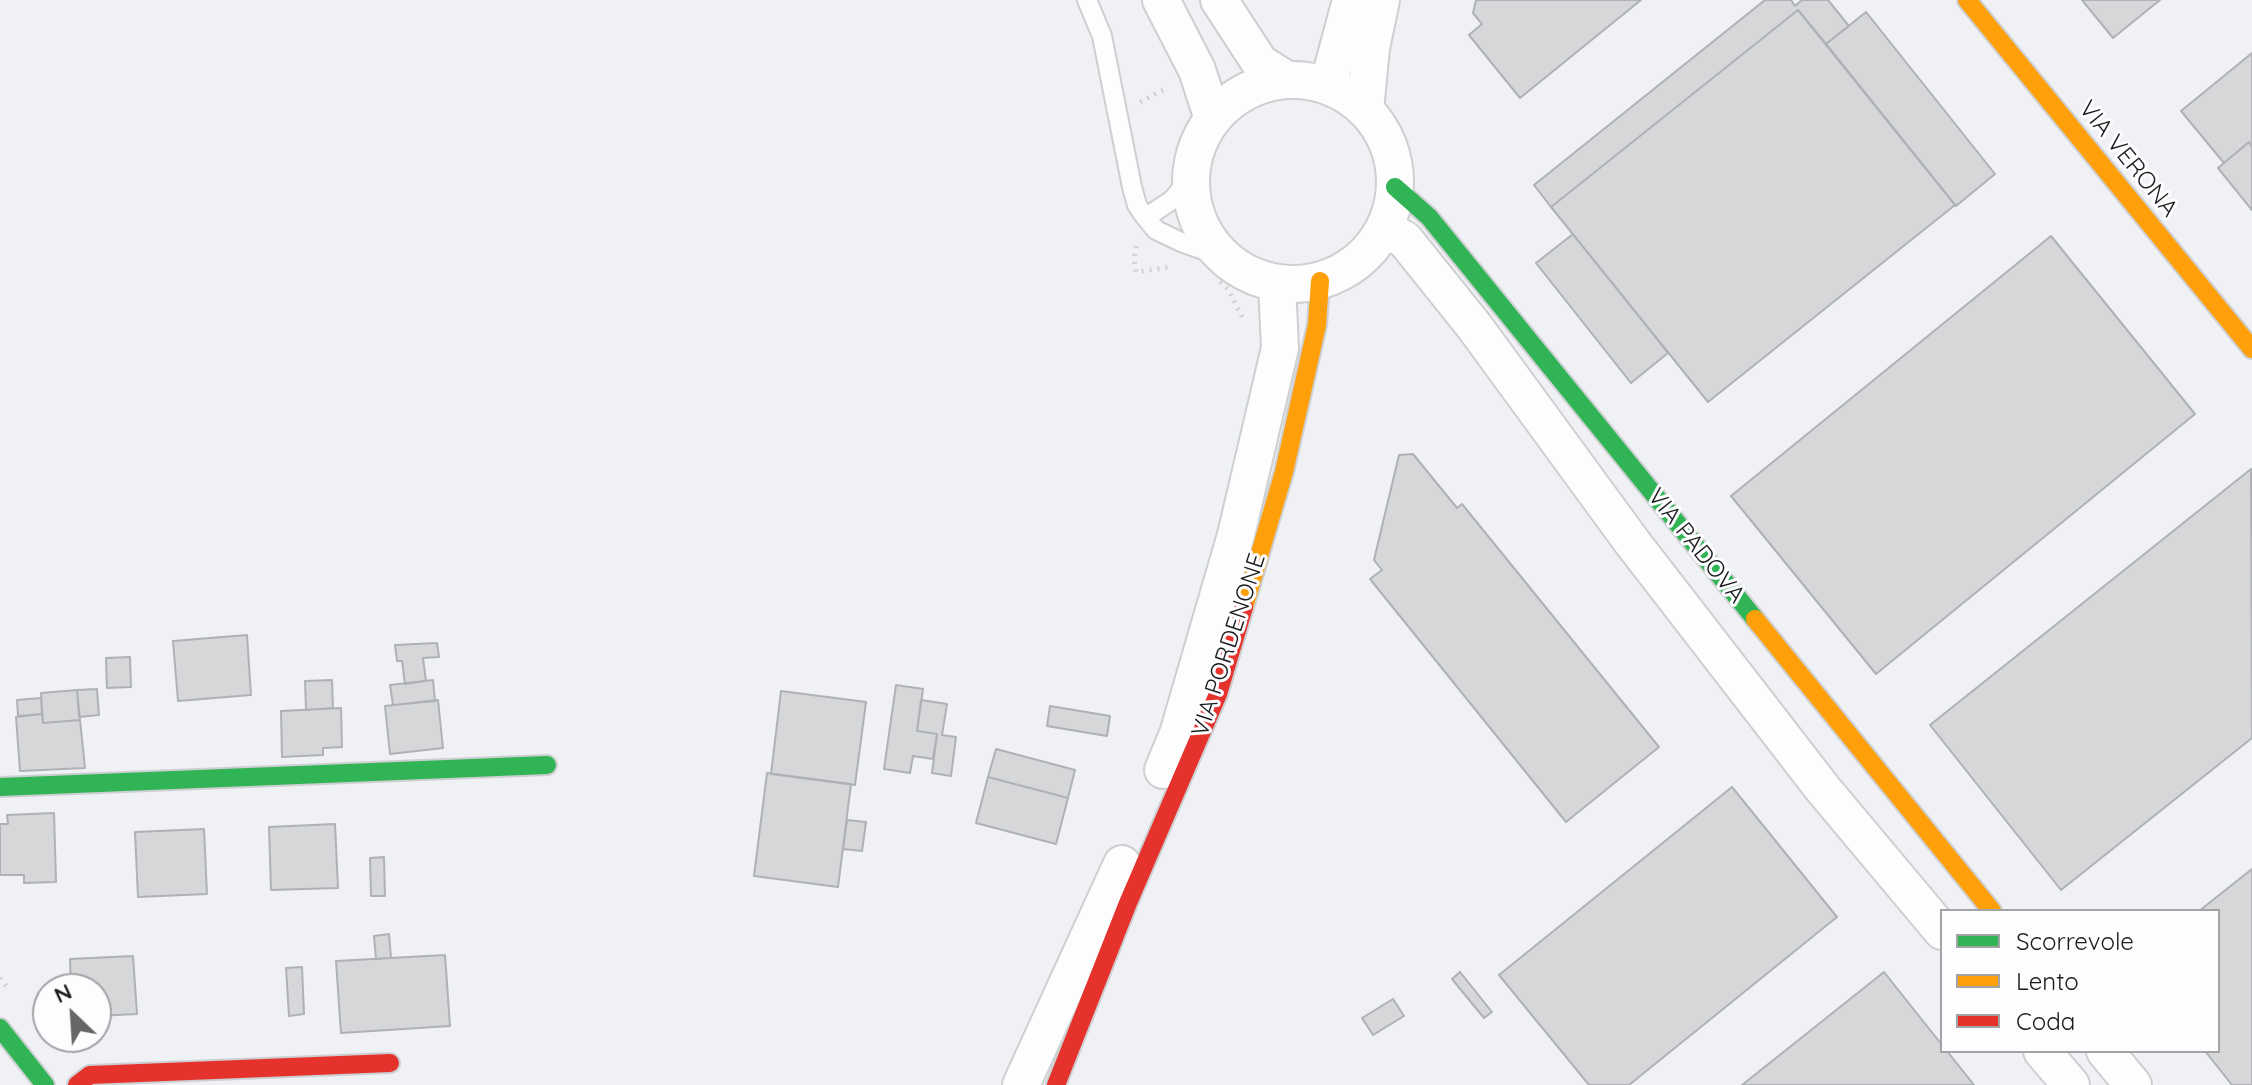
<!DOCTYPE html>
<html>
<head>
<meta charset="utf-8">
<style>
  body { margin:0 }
  #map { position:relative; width:2252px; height:1085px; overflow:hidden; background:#eff1f4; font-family:Quicksand,sans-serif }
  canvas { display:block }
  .legend { position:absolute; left:1940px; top:909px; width:280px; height:144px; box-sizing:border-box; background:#fdfdff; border:2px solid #a2a3a5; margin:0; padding:10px 14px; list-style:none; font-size:24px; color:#191b1d }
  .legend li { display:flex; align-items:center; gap:16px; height:40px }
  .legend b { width:40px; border:2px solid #a2a3a5 }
  .north { position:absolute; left:32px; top:973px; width:80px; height:80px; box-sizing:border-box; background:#fdfdff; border:2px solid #a2a3a5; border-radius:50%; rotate:335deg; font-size:22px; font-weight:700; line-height:32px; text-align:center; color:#191b1d }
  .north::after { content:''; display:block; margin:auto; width:28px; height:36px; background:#646668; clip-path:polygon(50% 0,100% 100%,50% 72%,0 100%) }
</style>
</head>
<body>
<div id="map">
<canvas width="2252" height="1085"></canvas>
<ul class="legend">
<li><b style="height:10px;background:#30b455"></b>Scorrevole</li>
<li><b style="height:10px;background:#ff9f0a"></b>Lento</li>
<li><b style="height:10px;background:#e5322d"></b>Coda</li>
</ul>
<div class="north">N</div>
</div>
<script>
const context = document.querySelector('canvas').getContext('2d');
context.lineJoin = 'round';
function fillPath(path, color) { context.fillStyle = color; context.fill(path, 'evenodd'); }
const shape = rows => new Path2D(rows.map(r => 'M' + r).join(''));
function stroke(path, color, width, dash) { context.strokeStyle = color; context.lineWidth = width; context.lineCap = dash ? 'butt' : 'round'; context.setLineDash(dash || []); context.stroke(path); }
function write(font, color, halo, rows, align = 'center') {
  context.font = font + ' Quicksand,sans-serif'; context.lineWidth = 6; context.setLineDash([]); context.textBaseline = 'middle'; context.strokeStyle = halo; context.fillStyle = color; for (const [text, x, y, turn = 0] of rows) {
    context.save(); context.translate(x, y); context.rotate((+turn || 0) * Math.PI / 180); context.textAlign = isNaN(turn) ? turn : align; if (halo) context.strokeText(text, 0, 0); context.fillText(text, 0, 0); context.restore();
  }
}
const building = shape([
  [1476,0,1641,0,1520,98,1469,35,1482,24,1473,13,1476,0],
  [1765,0,1791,0,1795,6,1802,0,1828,0,1849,26,1826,44,1798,10,1551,207,1534,185,1765,0],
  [2082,0,2160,0,2113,38,2082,0],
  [1798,10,1955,205,1708,402,1551,207,1798,10],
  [1866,12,1995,174,1956,206,1826,44,1866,12],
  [2252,53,2252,147,2249,142,2224,163,2181,111,2252,53],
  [2249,142,2252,147,2252,210,2218,168,2249,142],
  [1573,234,1668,353,1631,383,1536,263,1573,234],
  [2051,236,2195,414,1876,674,1731,496,2051,236],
  [1413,454,1457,508,1462,504,1659,747,1566,822,1370,579,1382,570,1374,560,1399,455,1413,454],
  [2251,469,2252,738,2061,890,1930,725,2251,469],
  [247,635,251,695,178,701,173,641,247,635],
  [437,643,439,657,423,658,426,681,405,684,402,661,397,661,395,645,437,643],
  [130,657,131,687,107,688,106,658,130,657],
  [332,680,333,708,306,710,305,681,332,680],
  [433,680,435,701,393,705,390,685,433,680],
  [896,685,923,689,917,731,937,734,933,759,913,756,910,773,884,769,896,685],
  [97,689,99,715,79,717,77,690,97,689],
  [77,690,80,720,43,723,41,693,77,690],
  [781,691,866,702,855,785,771,774,781,691],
  [41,698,42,714,18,716,17,700,41,698],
  [438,700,443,748,390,754,385,706,438,700],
  [921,700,947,704,942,735,956,737,951,776,932,773,937,734,917,731,921,700],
  [1050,706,1110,716,1107,736,1047,726,1050,706],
  [341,708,342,747,323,748,323,755,282,757,281,711,341,708],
  [42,714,43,723,80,720,85,768,20,771,16,717,42,714],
  [996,749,1075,770,1068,798,988,777,996,749],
  [767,773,851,784,838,887,754,876,767,773],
  [988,777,1068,798,1056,844,976,823,988,777],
  [1732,787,1837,917,1629,1085,1589,1085,1499,975,1732,787],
  [54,813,56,882,24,883,24,875,0,875,0,824,8,824,7,815,54,813],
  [847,820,866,822,862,851,843,849,847,820],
  [335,824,338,888,271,890,269,827,335,824],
  [204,829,207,894,138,897,135,832,204,829],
  [384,857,385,896,371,896,370,858,384,857],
  [2252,869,2252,1085,2232,1085,2205,1051,2218,1051,2218,911,2199,911,2252,869],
  [389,934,391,958,376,959,374,936,389,934],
  [445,955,450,1026,341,1033,336,961,445,955],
  [133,956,137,1014,96,1016,96,989,71,989,70,959,133,956],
  [302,967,304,1014,289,1016,286,968,302,967],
  [1460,972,1492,1012,1484,1018,1452,979,1460,972],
  [1884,972,1942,1045,1942,1051,1947,1051,1974,1085,1742,1085,1884,972],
  [1393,999,1404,1016,1373,1035,1362,1018,1393,999]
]);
const path = shape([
  [1140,102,1167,88],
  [1177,157,1185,137],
  [1136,246,1134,259,1136,272,1171,267],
  [1220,282,1228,289,1242,317],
  [0,978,9,990]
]);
const lane = shape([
  [1087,0,1102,36,1132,187,1137,205,1143,214],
  [1191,178,1172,200,1151,214,1143,214,1156,230,1181,242,1221,256]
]);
const street = shape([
  [1161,0,1197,70,1213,119],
  [1219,0,1260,63,1287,80],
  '1191 182a102 102 0 1 1 204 0a102 102 0 1 1-204 0Z',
  [1328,86,1351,0],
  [1365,110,1371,48,1381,0],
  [1384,228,1405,240,1474,326,1632,542,1823,789,1942,931],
  [1163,770,1178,734,1236,535,1280,348,1277,284],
  [2042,1051,2071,1085],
  [2105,1051,2133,1085],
  [1021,1085,1122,864]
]);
const fast = shape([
  [1395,187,1429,217,1755,619],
  [0,787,547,765],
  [0,1028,45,1085]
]);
const slow = shape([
  [1967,0,2252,349],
  [1244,607,1284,472,1317,325,1320,281],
  [1755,619,1992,911]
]);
const jam = shape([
  [77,1085,90,1075,390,1063],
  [1056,1085,1128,903,1218,694,1244,607]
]);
const streetNames = [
  ["VIA VERONA",2128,159,51],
  ["VIA PADOVA",1696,546,51],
  ["VIA PORDENONE",1229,645,-72]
];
fillPath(building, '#d5d7d9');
stroke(building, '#afb1b4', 2);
stroke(lane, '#cdcfd1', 22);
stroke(street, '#cdcfd1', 40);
stroke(fast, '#cdcfd1', 22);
stroke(slow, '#cdcfd1', 22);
stroke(jam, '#cdcfd1', 22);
stroke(path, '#d1d1d3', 5, [2, 6]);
stroke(lane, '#fdfdfd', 18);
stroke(street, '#fdfdfd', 36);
stroke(fast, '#30b455', 18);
stroke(slow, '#ff9f0a', 18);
stroke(jam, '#e5322d', 18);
write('24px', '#191b1d', '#fdfdff', streetNames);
</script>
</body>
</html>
